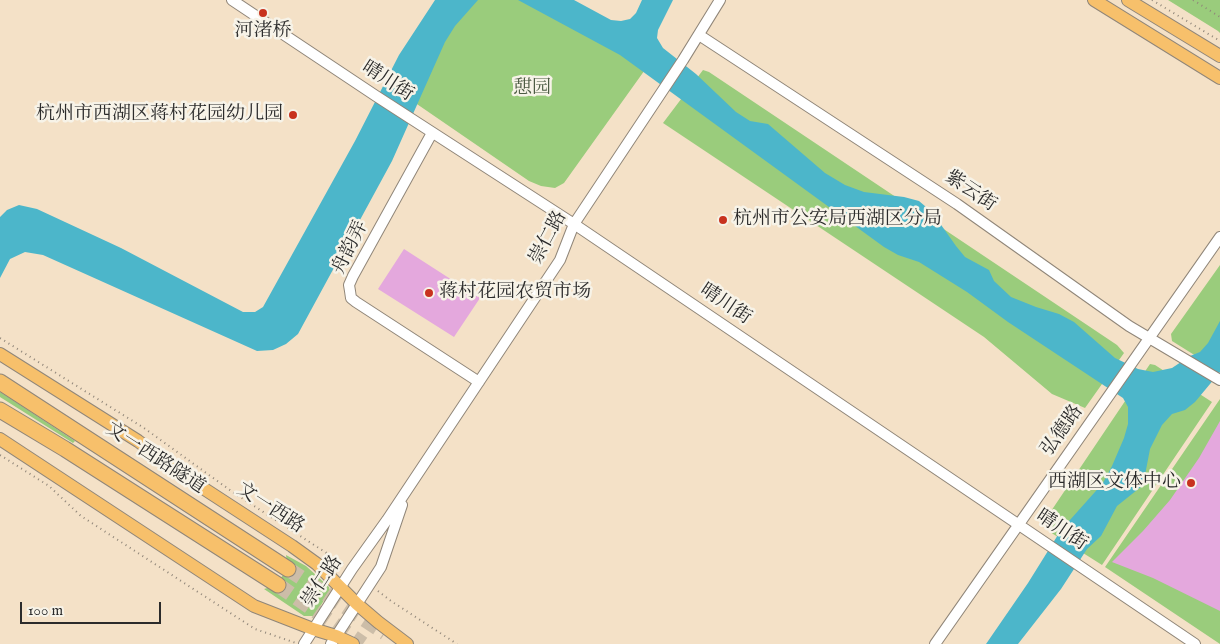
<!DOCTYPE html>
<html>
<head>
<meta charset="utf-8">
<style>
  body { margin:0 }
  #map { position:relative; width:1220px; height:644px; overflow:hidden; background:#f4e1c7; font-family:"IM FELL English",serif }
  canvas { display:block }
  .scale { position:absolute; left:20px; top:602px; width:141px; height:22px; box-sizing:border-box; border:2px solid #2b2b2b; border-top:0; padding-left:6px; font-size:15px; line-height:18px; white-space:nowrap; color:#2b2b2b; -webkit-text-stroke:4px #f7f3e8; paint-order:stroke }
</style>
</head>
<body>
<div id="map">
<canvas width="1220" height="644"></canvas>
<div class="scale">100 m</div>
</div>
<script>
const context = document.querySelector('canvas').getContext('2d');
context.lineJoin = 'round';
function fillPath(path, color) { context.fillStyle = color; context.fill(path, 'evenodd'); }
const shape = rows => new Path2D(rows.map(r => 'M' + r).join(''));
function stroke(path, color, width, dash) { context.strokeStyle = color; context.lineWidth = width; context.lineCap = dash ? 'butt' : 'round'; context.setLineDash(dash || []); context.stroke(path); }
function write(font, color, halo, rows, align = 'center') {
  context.font = font + ' "IM FELL English","Noto Serif SC",serif'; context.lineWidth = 5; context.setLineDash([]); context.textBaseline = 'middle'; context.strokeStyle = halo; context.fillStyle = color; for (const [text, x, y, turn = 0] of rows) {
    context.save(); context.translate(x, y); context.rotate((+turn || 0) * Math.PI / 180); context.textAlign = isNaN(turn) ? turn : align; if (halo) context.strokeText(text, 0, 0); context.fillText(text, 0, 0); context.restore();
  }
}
const green = shape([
  [472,0,527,0,647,67,564,183,555,188,541,186,529,181,411,100,445,30],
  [1168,0,1220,0,1220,33,1218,31],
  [703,70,709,72,1117,345,1124,353,1085,408,1052,394,984,337,663,123],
  [1220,265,1220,371,1172,341,1171,334],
  [1150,364,1155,365,1212,402,1102,565,1050,532,1043,523],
  [0,392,11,399,75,441,73,443,0,397],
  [1220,399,1220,644,1105,567],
  [286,555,306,566,329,587,330,591,314,616,304,616,264,589,274,586,284,574,287,564]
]);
const water = shape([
  [435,0,478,0,455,26,445,42,392,161,298,334,286,344,273,350,257,351,43,255,25,252,10,259,0,278,0,217,7,210,19,205,37,209,121,248,243,312,255,312,263,307,355,141,399,55],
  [518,0,574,0,611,20,621,21,630,19,636,13,642,0,673,0,658,30,657,38,663,48,696,74,736,112,750,121,768,124,825,173,845,185,864,192,904,197,919,201,932,212,956,246,965,257,989,270,994,281,1011,297,1036,307,1059,314,1074,322,1115,358,1138,369,1153,372,1172,368,1190,356,1200,352,1208,343,1220,321,1220,372,1195,402,1185,410,1172,414,1162,425,1150,449,1145,475,1142,486,1117,506,1101,536,1087,549,1061,589,1018,644,986,644,1028,583,1061,530,1103,483,1112,466,1124,438,1128,424,1128,407,1123,398,1008,322,967,292,919,262,898,255,884,247,620,55]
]);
const building = shape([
  [404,249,480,298,454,337,378,289],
  [1220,421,1220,611,1153,578,1112,562,1143,531,1170,500,1199,458]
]);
const highwayTunnel = shape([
  [288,569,385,633],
  [278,585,363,644]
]);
const path = shape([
  [1152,0,1220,41],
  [1193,0,1220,17],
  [0,338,144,428,234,493,345,565],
  [0,455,49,486,81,516,255,629,296,643],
  [378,591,391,601,457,644]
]);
const minor = shape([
  [232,0,376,96,574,224,1195,644],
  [699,35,957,204,1129,326,1220,380],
  [432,133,353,276,349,285,350,291,351,298,356,302,479,382],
  [304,644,352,569,387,520,560,260,574,224,683,60,720,0],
  [331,644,381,567,402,505],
  [935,644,1220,237]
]);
const major = shape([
  [1094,0,1220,78],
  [1128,0,1220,56],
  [0,354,138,441,186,477,292,546,317,564,357,604,378,622,407,644],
  [0,439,254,606,313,629,336,636,353,644]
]);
const highway = shape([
  [0,382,288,569],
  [0,410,65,449,278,585]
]);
const markers = [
  [263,13,5,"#c8321e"],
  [293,115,5,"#c8321e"],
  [723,220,5,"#c8321e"],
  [429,293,5,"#c8321e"],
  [1191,483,5,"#c8321e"]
];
const poiNames = [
  ["河渚桥",263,32,"center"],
  ["杭州市西湖区蒋村花园幼儿园",283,115],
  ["杭州市公安局西湖区分局",733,220,"left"],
  ["蒋村花园农贸市场",439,293,"left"],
  ["西湖区文体中心",1181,483]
];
const streetNames = [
  ["晴川街",387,82,33],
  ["紫云街",970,192,34],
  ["崇仁路",549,238,-62],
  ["舟韵弄",351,248,-64],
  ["晴川街",725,305,34],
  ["弘德路",1063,431,-55],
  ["文一西路隧道",155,459,33],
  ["文一西路",270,509,33],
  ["晴川街",1061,531,34],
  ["崇仁路",323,582,-57]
];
const parkNames = [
  ["憇园",532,89]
];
fillPath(green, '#9acc7c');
fillPath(water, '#4cb6ca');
fillPath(building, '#e4a8dd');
stroke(highwayTunnel, '#ccbda8', 15, [15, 8]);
stroke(minor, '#908679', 12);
stroke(major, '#908679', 14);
stroke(highway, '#908679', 17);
stroke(path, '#908679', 2, [1, 4]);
stroke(minor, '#fff', 10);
stroke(major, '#f7c06b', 12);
stroke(highway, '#f7c06b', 15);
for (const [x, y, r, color] of markers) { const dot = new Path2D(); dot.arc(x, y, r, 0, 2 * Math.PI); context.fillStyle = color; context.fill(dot); stroke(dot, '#f7f3e8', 2); }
write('19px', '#2b2b2b', '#f7f3e8', poiNames, 'right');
write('19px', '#2b2b2b', '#f7f3e8', streetNames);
write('19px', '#4c5b43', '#f7f3e8', parkNames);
</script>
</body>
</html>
